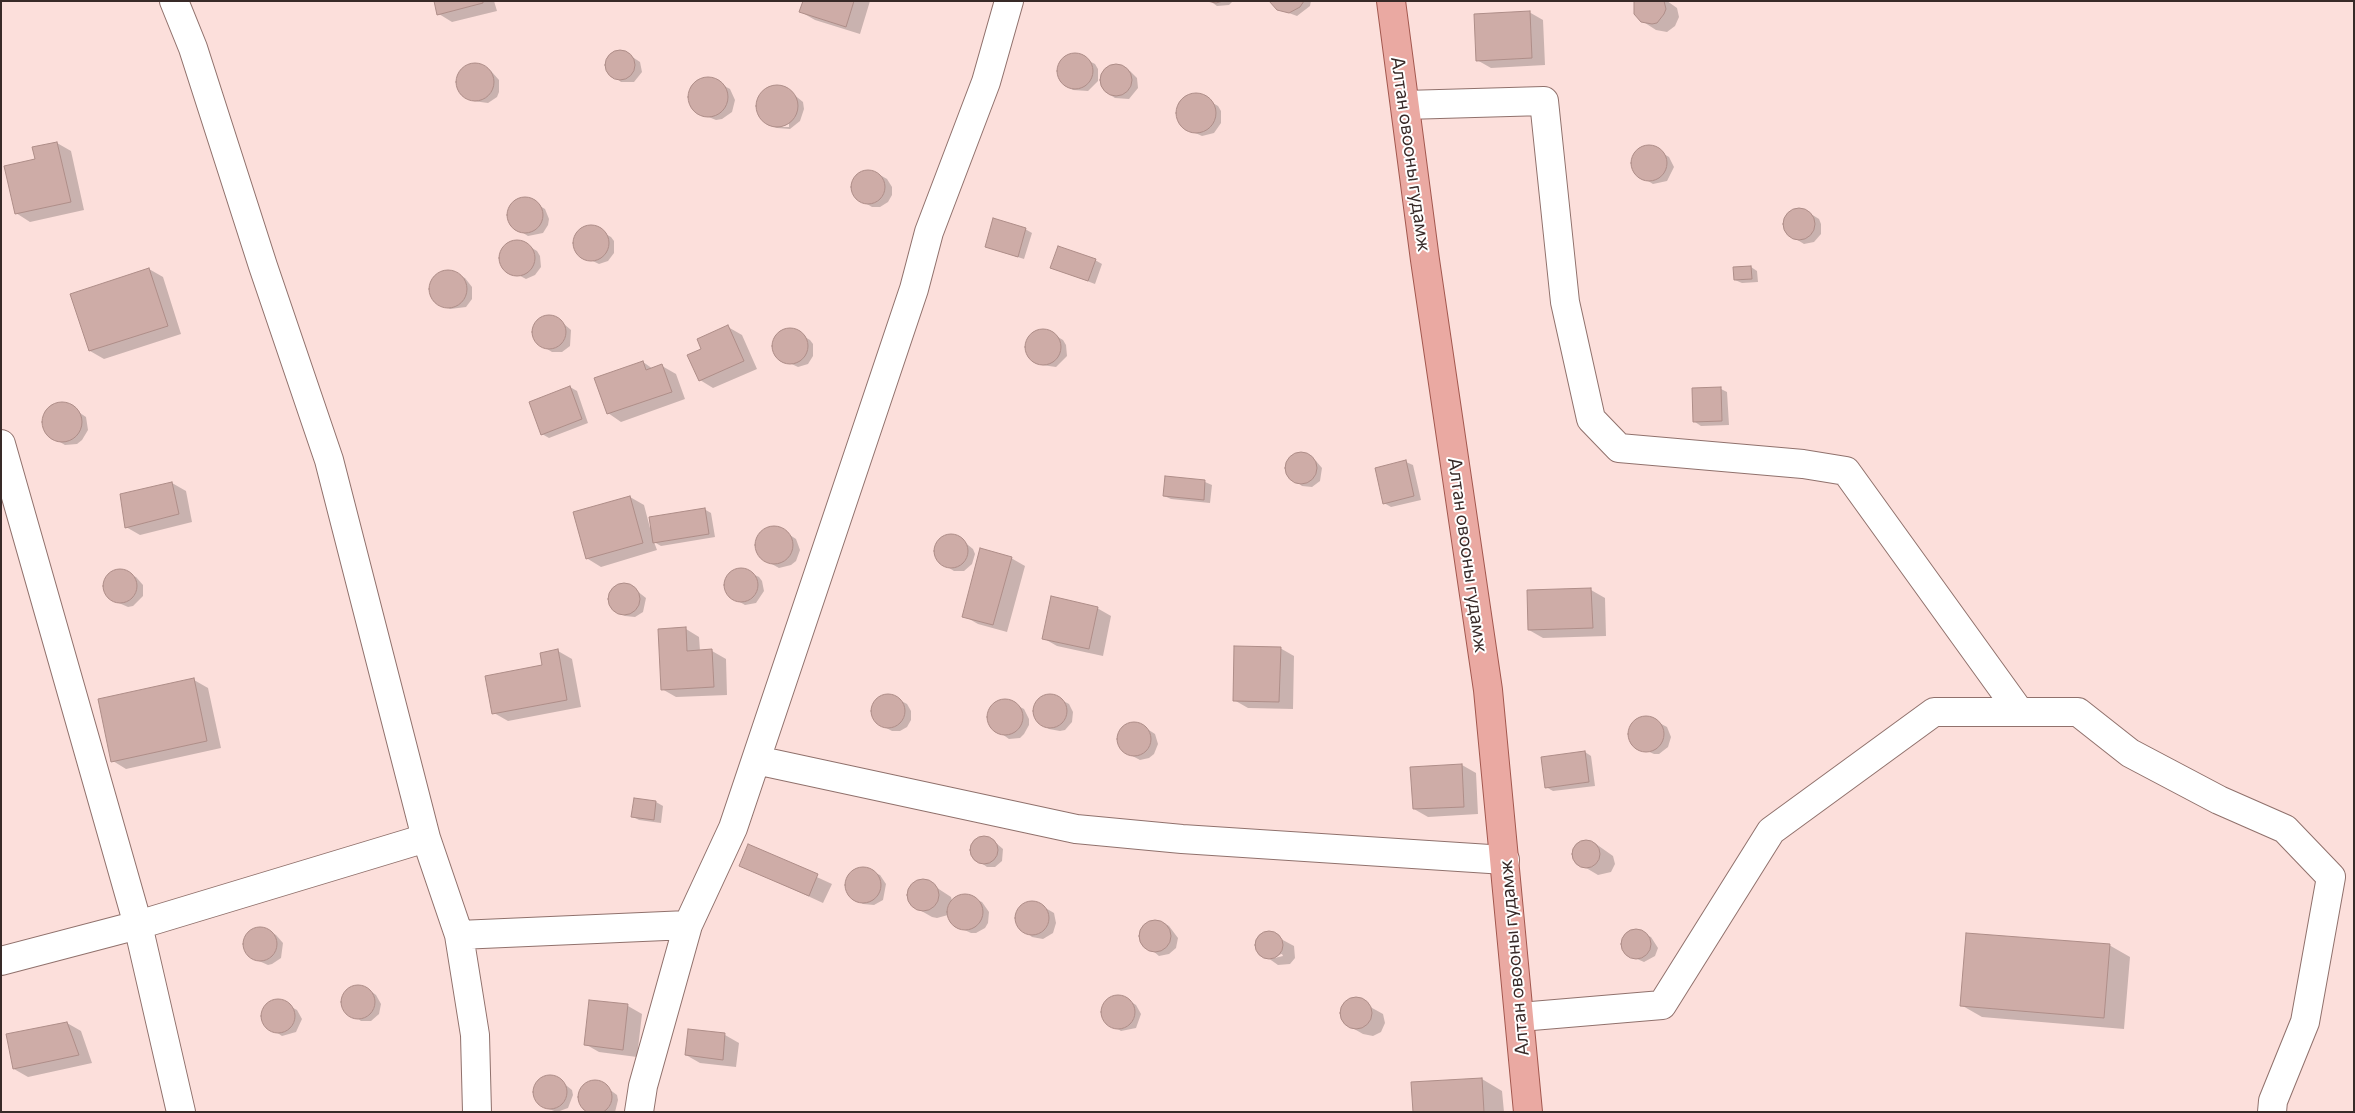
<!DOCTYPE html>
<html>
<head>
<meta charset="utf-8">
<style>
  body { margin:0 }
  #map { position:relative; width:2355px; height:1113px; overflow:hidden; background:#fcdfdb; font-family:Commissioner,sans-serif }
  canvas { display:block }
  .frame { position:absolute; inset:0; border:2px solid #382a28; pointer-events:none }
</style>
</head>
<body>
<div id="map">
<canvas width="2355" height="1113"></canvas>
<div class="frame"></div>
</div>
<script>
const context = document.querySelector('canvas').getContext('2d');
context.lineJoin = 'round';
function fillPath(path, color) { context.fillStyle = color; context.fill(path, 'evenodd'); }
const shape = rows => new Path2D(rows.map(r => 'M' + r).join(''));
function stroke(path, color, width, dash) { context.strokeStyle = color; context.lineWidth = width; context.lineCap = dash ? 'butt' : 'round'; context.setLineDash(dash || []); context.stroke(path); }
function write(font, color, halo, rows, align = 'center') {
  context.font = font + ' Commissioner,sans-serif'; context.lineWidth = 4; context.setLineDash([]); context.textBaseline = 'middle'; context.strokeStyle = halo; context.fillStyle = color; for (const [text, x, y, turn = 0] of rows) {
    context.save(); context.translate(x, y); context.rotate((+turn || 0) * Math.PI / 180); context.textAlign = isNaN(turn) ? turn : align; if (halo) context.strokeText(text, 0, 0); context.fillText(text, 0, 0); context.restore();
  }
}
const shadow = shape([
  [435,1,494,1,497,11,452,22,439,14],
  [804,1,870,1,860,34,815,20,801,12],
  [1210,1,1233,1,1229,5,1217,6],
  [1271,1,1311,1,1310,6,1297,16,1278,9],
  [1636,1,1667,1,1677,8,1679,17,1675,26,1667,32,1656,30,1642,21],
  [1529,12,1543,20,1545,65,1491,68,1477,60],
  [616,51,625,52,640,62,642,72,634,82,621,82,608,71,609,58],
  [1077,55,1095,64,1098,69,1098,81,1088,91,1073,90,1066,85,1060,77,1059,65,1066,57],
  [472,65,484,66,491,71,499,80,499,92,497,97,488,103,473,101,466,96,459,88,458,82,462,71],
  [1117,65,1130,71,1137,78,1138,88,1129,99,1115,98,1107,93,1101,85,1101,76,1107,68],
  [711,79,730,89,735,100,732,112,722,119,716,120,696,112,693,107,690,96,695,85,700,81],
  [774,86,787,89,803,102,804,109,800,121,790,129,777,128,774,127,789,127,789,124,769,124,764,121,757,110,759,97,768,88],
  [1194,95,1199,95,1218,106,1221,111,1221,123,1214,133,1202,136,1191,131,1184,127,1177,117,1177,111,1182,100],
  [57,143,71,151,84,210,30,222,16,213],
  [1652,147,1669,157,1674,167,1667,181,1653,184,1637,174,1633,163,1634,158,1641,149],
  [864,171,872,171,880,175,887,179,892,187,892,195,888,202,880,207,872,207,857,198,853,192,852,183,856,176],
  [528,199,545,209,549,219,548,225,543,233,528,236,512,226,509,216,510,210,517,201],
  [1803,209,1819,219,1821,224,1821,234,1814,242,1804,244,1788,234,1784,225,1789,212],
  [593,227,611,237,614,241,614,253,608,261,599,264,578,254,575,249,575,238,582,229],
  [1025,229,1032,233,1024,259,986,247],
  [520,241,537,251,540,256,541,267,535,275,526,279,505,268,501,258,502,252,509,243],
  [1095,260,1102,264,1095,284,1052,268],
  [1751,267,1757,271,1758,282,1742,283,1735,280],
  [149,269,163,277,181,334,104,359,90,351],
  [446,271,465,278,472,287,472,299,466,307,450,309,438,302,431,293,433,281,436,276],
  [546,317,557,318,571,330,570,346,562,352,552,352,536,342,534,327,541,319],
  [728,327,742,335,757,369,713,388,700,380,703,350],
  [793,330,810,340,813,344,813,356,808,364,798,367,777,357,773,346,774,341,782,332],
  [1046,330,1063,340,1066,345,1067,356,1056,367,1042,365,1034,360,1028,352,1028,341,1035,332],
  [643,362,653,369,662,366,676,374,685,399,621,422,608,413],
  [570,387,577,391,588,423,549,438,542,434],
  [1721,389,1727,392,1729,425,1701,426,1695,422],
  [56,404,68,405,86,417,88,430,82,440,77,444,65,445,48,435,45,430,43,418,46,412],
  [1300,454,1316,461,1322,468,1320,481,1312,487,1302,486,1288,474,1288,461],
  [1406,462,1413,465,1421,500,1391,507,1384,503],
  [1166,478,1205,482,1212,485,1210,503,1171,499,1164,496],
  [172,483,186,491,192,522,140,535,126,527],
  [630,497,644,505,650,528,704,509,711,513,715,537,661,546,654,542,657,550,601,567,588,559,575,513],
  [773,527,779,528,796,539,800,550,796,561,791,565,779,568,761,558,757,553,756,541,762,531],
  [948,535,958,537,973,549,975,554,972,564,964,571,954,571,938,561,935,556,936,545,943,537],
  [1011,558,1025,566,1007,632,978,624,964,616],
  [742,569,759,577,762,581,764,591,756,603,745,605,728,595,726,590,726,579,732,571],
  [118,571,136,577,143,585,143,596,133,606,128,607,110,599,105,590,106,580],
  [628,584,646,598,643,612,635,617,625,616,611,605,610,595,619,585],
  [1591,590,1605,598,1606,636,1543,638,1529,630],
  [1097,608,1111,616,1103,656,1057,646,1043,638],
  [686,629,699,637,700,651,712,651,726,659,727,695,676,697,662,689],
  [1280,648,1294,656,1293,709,1248,708,1234,700],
  [558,651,572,659,581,707,508,721,494,713],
  [194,680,208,688,221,748,126,769,113,761],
  [1052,695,1069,704,1073,712,1072,722,1065,730,1060,731,1049,729,1042,724,1036,716,1035,706,1038,701],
  [884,696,892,696,907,704,911,711,911,720,907,727,900,731,892,731,877,723,873,715,873,707,877,700],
  [1006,700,1024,709,1029,719,1029,725,1024,734,1020,738,1009,739,1002,734,992,728,987,718,991,707,1000,701],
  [1644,717,1650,718,1667,727,1671,737,1668,747,1659,754,1654,754,1636,746,1630,736,1635,722],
  [1132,723,1138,723,1155,734,1158,744,1154,754,1149,758,1140,760,1123,751,1120,747,1118,737,1122,727],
  [1585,752,1591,756,1595,786,1553,791,1546,787],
  [1462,765,1476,773,1478,814,1428,817,1414,809],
  [635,800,656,802,663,806,661,823,639,820,633,817],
  [978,839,989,839,996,843,1003,849,1002,861,995,867,987,867,973,857,973,844],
  [1583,841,1596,844,1613,856,1615,864,1611,872,1598,875,1576,862,1573,854,1576,845],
  [749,846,832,884,823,903,740,865],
  [862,868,880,875,886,884,883,900,874,905,863,904,848,892,849,876],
  [925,880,951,897,952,901,964,895,982,902,989,912,988,923,985,928,976,933,971,933,954,925,948,915,937,918,932,917,918,909,910,902,908,893,916,882],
  [1027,903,1037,903,1054,913,1056,923,1053,933,1043,939,1032,937,1017,924,1017,914],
  [1151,921,1161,922,1169,926,1178,938,1176,948,1169,954,1159,956,1141,941,1140,931],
  [264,928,276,935,283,943,281,958,272,964,268,965,250,957,245,948,246,937,253,930],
  [1635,930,1651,937,1658,948,1655,956,1644,962,1628,955,1623,947,1624,938],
  [1268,932,1294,946,1295,958,1290,964,1278,965,1258,951,1256,942,1260,936],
  [1282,954,1283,956,1270,959,1270,957],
  [2109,945,2130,957,2124,1029,1982,1017,1961,1005],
  [354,986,364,988,372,992,376,995,381,1004,379,1014,371,1021,361,1021,342,1006,346,992],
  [1114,996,1125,998,1136,1005,1141,1014,1136,1028,1121,1031,1105,1021,1102,1011,1106,1002],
  [1356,999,1383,1014,1385,1023,1381,1032,1373,1036,1363,1034,1349,1026,1341,1014,1347,1002],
  [275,1001,280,1001,297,1010,302,1019,296,1032,282,1036,266,1025,263,1016,266,1006],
  [590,1001,628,1006,642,1014,637,1057,599,1052,585,1044],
  [67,1023,81,1031,92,1063,28,1077,14,1069],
  [725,1035,739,1043,736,1067,700,1063,686,1055],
  [547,1077,557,1078,572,1090,573,1095,568,1108,557,1112,549,1109,537,1101,534,1092,538,1082],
  [1482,1079,1502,1091,1504,1112,1414,1112],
  [592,1083,602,1084,617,1095,618,1100,615,1112,588,1112,582,1107,579,1098,583,1088]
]);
const building = shape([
  [434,1,483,1,483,3,437,15,434,1],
  [803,1,854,1,846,27,799,12,803,1],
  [1207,1,1223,1,1216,3,1207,1],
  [1269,1,1304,1,1300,7,1289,13,1277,10,1269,1],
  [1634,1,1664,1,1666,9,1664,14,1657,23,1652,24,1641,22,1634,14,1634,1],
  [1530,11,1532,58,1476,61,1474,14,1530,11],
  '605 65a15 15 0 1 1 30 0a15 15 0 1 1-30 0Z',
  '1057 71a18 18 0 1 1 36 0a18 18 0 1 1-36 0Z',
  '456 82a19 19 0 1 1 38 0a19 19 0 1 1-38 0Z',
  '1100 80a16 16 0 1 1 32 0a16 16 0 1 1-32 0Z',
  '688 97a20 20 0 1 1 40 0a20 20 0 1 1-40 0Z',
  '756 106a21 21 0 1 1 42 0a21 21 0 1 1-42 0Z',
  '1176 113a20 20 0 1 1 40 0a20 20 0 1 1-40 0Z',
  [57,142,71,202,15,214,4,166,35,159,32,147,57,142],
  '1631 163a18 18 0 1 1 36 0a18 18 0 1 1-36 0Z',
  '851 187a17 17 0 1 1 34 0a17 17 0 1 1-34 0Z',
  '507 215a18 18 0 1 1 36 0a18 18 0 1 1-36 0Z',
  '1783 224a16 16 0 1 1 32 0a16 16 0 1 1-32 0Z',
  [993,218,1026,228,1018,257,985,247,993,218],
  '573 243a18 18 0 1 1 36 0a18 18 0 1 1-36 0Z',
  '499 258a18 18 0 1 1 36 0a18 18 0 1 1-36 0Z',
  [1058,246,1096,259,1088,281,1050,268,1058,246],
  [1751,266,1752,279,1734,280,1733,267,1751,266],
  [149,268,168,326,89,351,70,294,149,268],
  '429 289a19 19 0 1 1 38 0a19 19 0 1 1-38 0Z',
  '532 332a17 17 0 1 1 34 0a17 17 0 1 1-34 0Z',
  [728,325,744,361,699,381,687,355,701,349,697,339,728,325],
  '772 346a18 18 0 1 1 36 0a18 18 0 1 1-36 0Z',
  '1025 347a18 18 0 1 1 36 0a18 18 0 1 1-36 0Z',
  [643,361,646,370,662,364,672,392,607,414,594,378,643,361],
  [570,386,582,419,541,435,529,402,570,386],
  [1721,387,1722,421,1693,422,1692,388,1721,387],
  '42 422a20 20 0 1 1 40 0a20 20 0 1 1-40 0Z',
  '1285 468a16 16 0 1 1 32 0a16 16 0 1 1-32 0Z',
  [1406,460,1414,496,1383,504,1375,468,1406,460],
  [1165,476,1205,480,1204,500,1163,496,1165,476],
  [172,482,179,514,125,528,120,494,172,482],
  [630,496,643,543,586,559,573,512,630,496],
  [705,508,709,534,653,543,649,517,705,508],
  '755 545a19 19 0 1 1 38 0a19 19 0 1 1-38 0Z',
  '934 551a17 17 0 1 1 34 0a17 17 0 1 1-34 0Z',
  [980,548,1012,557,993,625,962,617,980,548],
  '724 585a17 17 0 1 1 34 0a17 17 0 1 1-34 0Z',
  '103 586a17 17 0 1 1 34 0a17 17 0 1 1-34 0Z',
  '608 599a16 16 0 1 1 32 0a16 16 0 1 1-32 0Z',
  [1591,588,1593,628,1528,630,1527,590,1591,588],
  [1051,596,1098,607,1089,649,1042,639,1051,596],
  [686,627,687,651,712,649,714,687,661,690,658,629,686,627],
  [1234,646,1281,647,1279,702,1233,701,1234,646],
  [558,649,567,700,492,714,485,676,542,665,540,653,558,649],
  [194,678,207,741,111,762,98,699,194,678],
  '1033 711a17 17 0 1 1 34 0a17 17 0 1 1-34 0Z',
  '871 711a17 17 0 1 1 34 0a17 17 0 1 1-34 0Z',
  '987 717a18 18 0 1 1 36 0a18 18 0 1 1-36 0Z',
  '1628 734a18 18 0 1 1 36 0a18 18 0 1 1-36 0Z',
  '1117 739a17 17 0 1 1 34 0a17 17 0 1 1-34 0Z',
  [1585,751,1589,782,1545,788,1541,757,1585,751],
  [1462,764,1464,807,1413,809,1410,767,1462,764],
  [634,798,656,801,654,820,631,817,634,798],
  '970 850a14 14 0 1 1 28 0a14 14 0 1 1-28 0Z',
  '1572 854a14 14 0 1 1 28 0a14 14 0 1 1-28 0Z',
  [748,844,818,874,809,896,739,866,748,844],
  '845 885a18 18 0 1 1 36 0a18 18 0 1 1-36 0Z',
  '907 895a16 16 0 1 1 32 0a16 16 0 1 1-32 0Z',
  '947 912a18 18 0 1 1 36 0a18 18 0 1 1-36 0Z',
  '1015 918a17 17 0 1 1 34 0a17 17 0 1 1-34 0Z',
  '1139 936a16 16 0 1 1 32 0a16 16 0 1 1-32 0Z',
  '243 944a17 17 0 1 1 34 0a17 17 0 1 1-34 0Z',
  '1621 944a15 15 0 1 1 30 0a15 15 0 1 1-30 0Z',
  '1255 945a14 14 0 1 1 28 0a14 14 0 1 1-28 0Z',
  [1966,933,2110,944,2104,1018,1960,1006,1966,933],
  '341 1002a17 17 0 1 1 34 0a17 17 0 1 1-34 0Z',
  '1101 1012a17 17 0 1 1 34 0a17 17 0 1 1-34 0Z',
  '1340 1013a16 16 0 1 1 32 0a16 16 0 1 1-32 0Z',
  '261 1016a17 17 0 1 1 34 0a17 17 0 1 1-34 0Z',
  [589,1000,628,1004,623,1050,584,1045,589,1000],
  [67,1022,79,1055,13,1069,6,1034,67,1022],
  [688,1029,725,1033,723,1060,685,1055,688,1029],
  '533 1092a17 17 0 1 1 34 0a17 17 0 1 1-34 0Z',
  [1482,1078,1484,1112,1413,1112,1411,1082,1482,1078],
  '578 1097a17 17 0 1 1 34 0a17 17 0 1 1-34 0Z'
]);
const minor = shape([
  [174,1,193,48,263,266,329,460,426,838,459,935,475,1035,477,1112],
  [1405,105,1544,101,1565,302,1591,419,1619,448,1803,464,1846,471,2019,711],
  [1,444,138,925,181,1112],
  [756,760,1076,829,1182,839,1505,860],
  [459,935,688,925],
  [1,961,138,925,426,838],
  [1520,1017,1662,1005,1771,831,1934,712,2078,712,2130,753,2219,800,2285,829,2331,877,2305,1022,2273,1101,2272,1112],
  [639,1112,643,1086,688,925,733,828,914,289,929,232,986,82,1009,1]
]);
const major = shape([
  [1391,1,1425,260,1488,690,1528,1112]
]);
const streetNames = [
  ["Алтан овооны гудамж",1411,154,82],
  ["Алтан овооны гудамж",1468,555,82],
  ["Алтан овооны гудамж",1514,958,-95]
];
fillPath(shadow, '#0003');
fillPath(building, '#ceaca7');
stroke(building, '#ae8d88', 1);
stroke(minor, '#90716c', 30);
stroke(major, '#a3584f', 30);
stroke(minor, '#fff', 28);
stroke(major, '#eaa9a2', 28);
write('19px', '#382a28', '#fff', streetNames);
</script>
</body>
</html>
